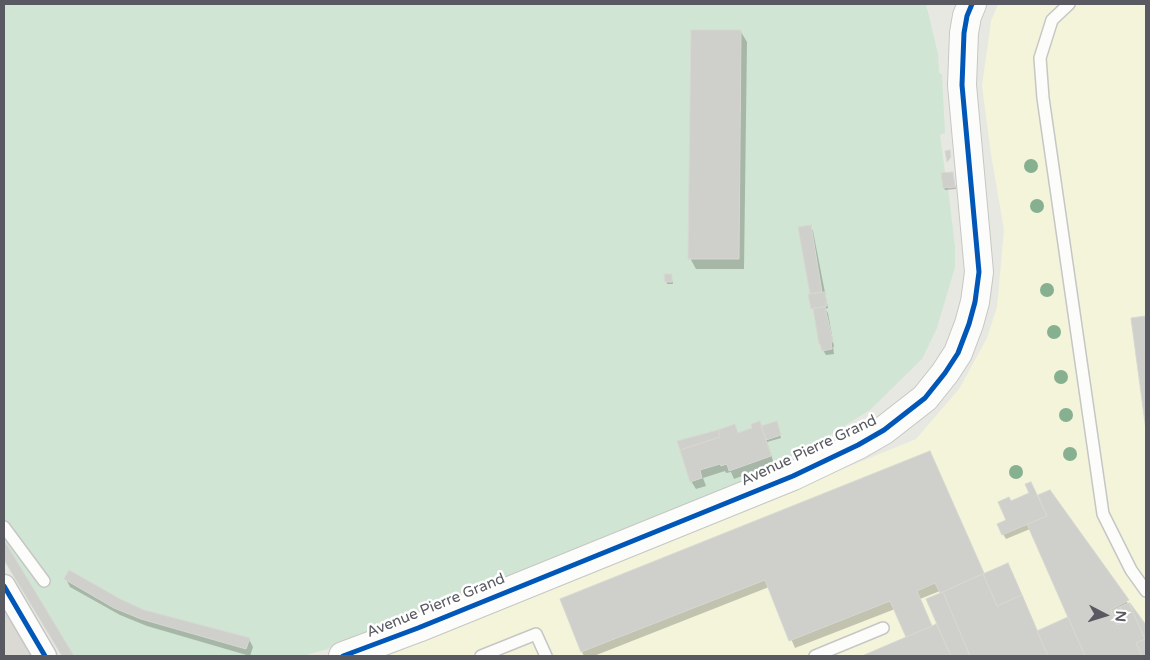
<!DOCTYPE html>
<html>
<head>
<meta charset="utf-8">
<style>
  body { margin:0 }
  #map { position:relative; width:1150px; height:660px; overflow:hidden; background:#e8e8e3; font-family:"Varela Round",sans-serif }
  canvas { display:block }
  .frame { position:absolute; inset:0; border:5px solid #595a61; pointer-events:none }
  .north { position:absolute; left:1080px; top:590px; width:50px; height:50px; -webkit-text-stroke:4px #fff; paint-order:stroke; rotate:95deg; font-size:14px; font-weight:700; line-height:20px; text-align:center; color:#595a61 }
  .north::after { content:''; display:block; margin:auto; width:18px; height:22px; background:#595a61; clip-path:polygon(50% 0,100% 100%,50% 72%,0 100%) }
</style>
</head>
<body>
<div id="map">
<canvas width="1150" height="660"></canvas>
<div class="frame"></div>
<div class="north">N</div>
</div>
<script>
const context = document.querySelector('canvas').getContext('2d');
context.lineJoin = 'round';
function fillPath(path, color) { context.fillStyle = color; context.fill(path, 'evenodd'); }
const shape = rows => new Path2D(rows.map(r => 'M' + r).join(''));
function stroke(path, color, width, dash) { context.strokeStyle = color; context.lineWidth = width; context.lineCap = dash ? 'butt' : 'round'; context.setLineDash(dash || []); context.stroke(path); }
function write(font, color, halo, rows, align = 'center') {
  context.font = font + ' "Varela Round",sans-serif'; context.lineWidth = 5; context.setLineDash([]); context.textBaseline = 'middle'; context.strokeStyle = halo; context.fillStyle = color; for (const [text, x, y, turn = 0] of rows) {
    context.save(); context.translate(x, y); context.rotate((+turn || 0) * Math.PI / 180); context.textAlign = isNaN(turn) ? turn : align; if (halo) context.strokeText(text, 0, 0); context.fillText(text, 0, 0); context.restore();
  }
}
const commercial = shape([
  [998,4,1146,4,1146,656,388,656,476,619,916,439,959,389,987,338,997,307,1004,230,991,154,982,86,991,21]
]);
const industrial = shape([
  [4,603,34,656,4,656]
]);
const green = shape([
  [4,4,926,4,938,54,939,73,942,74,945,133,940,135,945,172,953,172,955,187,948,188,955,247,955,267,937,328,922,359,870,410,835,432,712,500,397,623,324,650,303,656,62,656,4,560]
]);
const shadow = shape([
  [741,32,747,42,744,269,696,269,690,258],
  [953,176,956,189,945,190,944,188],
  [810,226,813,231,828,308,825,309,828,313,834,347,833,347,834,354,826,355,823,350,814,310,812,308],
  [671,275,673,284,667,284,666,276],
  [1146,317,1146,421,1133,319],
  [777,425,781,438,767,442,774,464,734,479,731,472,726,473,725,471,703,478,706,486,696,489,691,481,734,426,739,434,762,427],
  [934,460,984,575,1012,572,1038,632,1070,618,1030,529,1006,539,1003,534,1011,503,1040,502,1050,492,1146,629,1146,656,865,656,907,638,895,609,795,648,769,587,594,656,584,656,582,652],
  [940,591,941,594,938,624,932,627,920,599],
  [66,579,144,611,249,639,253,647,250,656,147,626,120,615,70,587]
]);
const building = shape([
  [691,30,741,30,739,259,688,259,691,30],
  [950,150,951,157,947,162,945,151,950,150],
  [953,172,955,187,943,188,941,173,953,172],
  [811,225,822,292,810,294,798,227,811,225],
  [664,274,672,274,672,282,665,282,664,274],
  [825,292,827,306,811,309,808,294,825,292],
  [825,307,833,342,831,342,832,349,822,351,820,344,819,344,813,308,825,307],
  [1146,316,1146,430,1131,318,1146,316],
  [760,421,771,456,729,471,727,464,721,466,720,464,700,470,702,478,690,482,680,450,720,437,718,430,735,424,738,433,752,428,751,424,760,421],
  [777,421,781,435,766,440,761,426,777,421],
  [718,430,720,437,680,450,677,441,718,430],
  [930,451,984,573,940,593,935,583,917,591,932,626,906,637,890,601,789,641,765,580,581,652,560,599,930,451],
  [1031,482,1047,516,1002,535,997,524,1006,520,998,502,1009,497,1011,501,1029,493,1025,484,1031,482],
  [1050,490,1129,600,1110,610,1117,625,1126,621,1120,607,1129,603,1145,639,1136,643,1142,656,1085,656,1027,524,1047,516,1038,495,1050,490],
  [4,540,74,656,62,656,4,560,4,540],
  [1008,563,1022,595,997,606,983,574,1008,563],
  [69,570,122,600,144,610,250,638,246,649,141,619,114,608,64,579,69,570],
  [983,574,997,606,1022,595,1048,656,970,656,943,592,983,574],
  [943,592,970,656,951,656,926,599,943,592],
  [1129,603,1130,603,1146,625,1146,656,1142,656,1136,643,1145,639,1129,603],
  [1120,607,1126,621,1117,625,1111,611,1120,607],
  [1068,617,1085,656,1048,656,1037,631,1068,617],
  [936,624,951,656,862,656,932,626,936,624]
]);
const service = shape([
  [1069,4,1052,20,1040,58,1043,98,1103,514,1131,570,1146,591],
  [4,527,44,581],
  [481,656,536,634,546,656],
  [815,656,883,628]
]);
const minor = shape([
  [4,586,45,656]
]);
const tertiary = shape([
  [343,656,418,628,793,476,858,445,884,430,925,398,945,373,958,353,969,324,975,302,979,272,962,85,964,33,967,16,972,4]
]);
const cycleway = shape([
  [4,586,45,656],
  [343,656,418,628,793,476,858,445,884,430,925,398,945,373,958,353,969,324,975,302,979,272,962,85,964,33,967,16,972,4]
]);
const trees = [
  [1031,166],
  [1037,206],
  [1047,290],
  [1054,332],
  [1061,377],
  [1066,415],
  [1070,454],
  [1016,472]
];
const streetNames = [
  ["Avenue Pierre Grand",809,451,-25],
  ["Avenue Pierre Grand",436,606,-22]
];
fillPath(commercial, '#f3f4da');
fillPath(industrial, '#dad9d4');
fillPath(green, '#d0e5d3');
fillPath(shadow, '#0003');
fillPath(building, '#cfcfcb');
stroke(building, '#d8d8d2', 1);
stroke(service, '#c6c6c5', 14);
stroke(minor, '#c6c6c5', 25);
stroke(tertiary, '#c6c6c5', 30);
stroke(service, '#fcfcfb', 11);
stroke(minor, '#fcfcfb', 22);
stroke(tertiary, '#fcfcfb', 28);
stroke(cycleway, '#0057b8', 5);
context.fillStyle = '#86b090';
for (const [x, y] of trees) { context.beginPath(); context.arc(x, y, 7, 0, 2 * Math.PI); context.fill(); }
write('15px', '#595a61', '#fff', streetNames);
</script>
</body>
</html>
